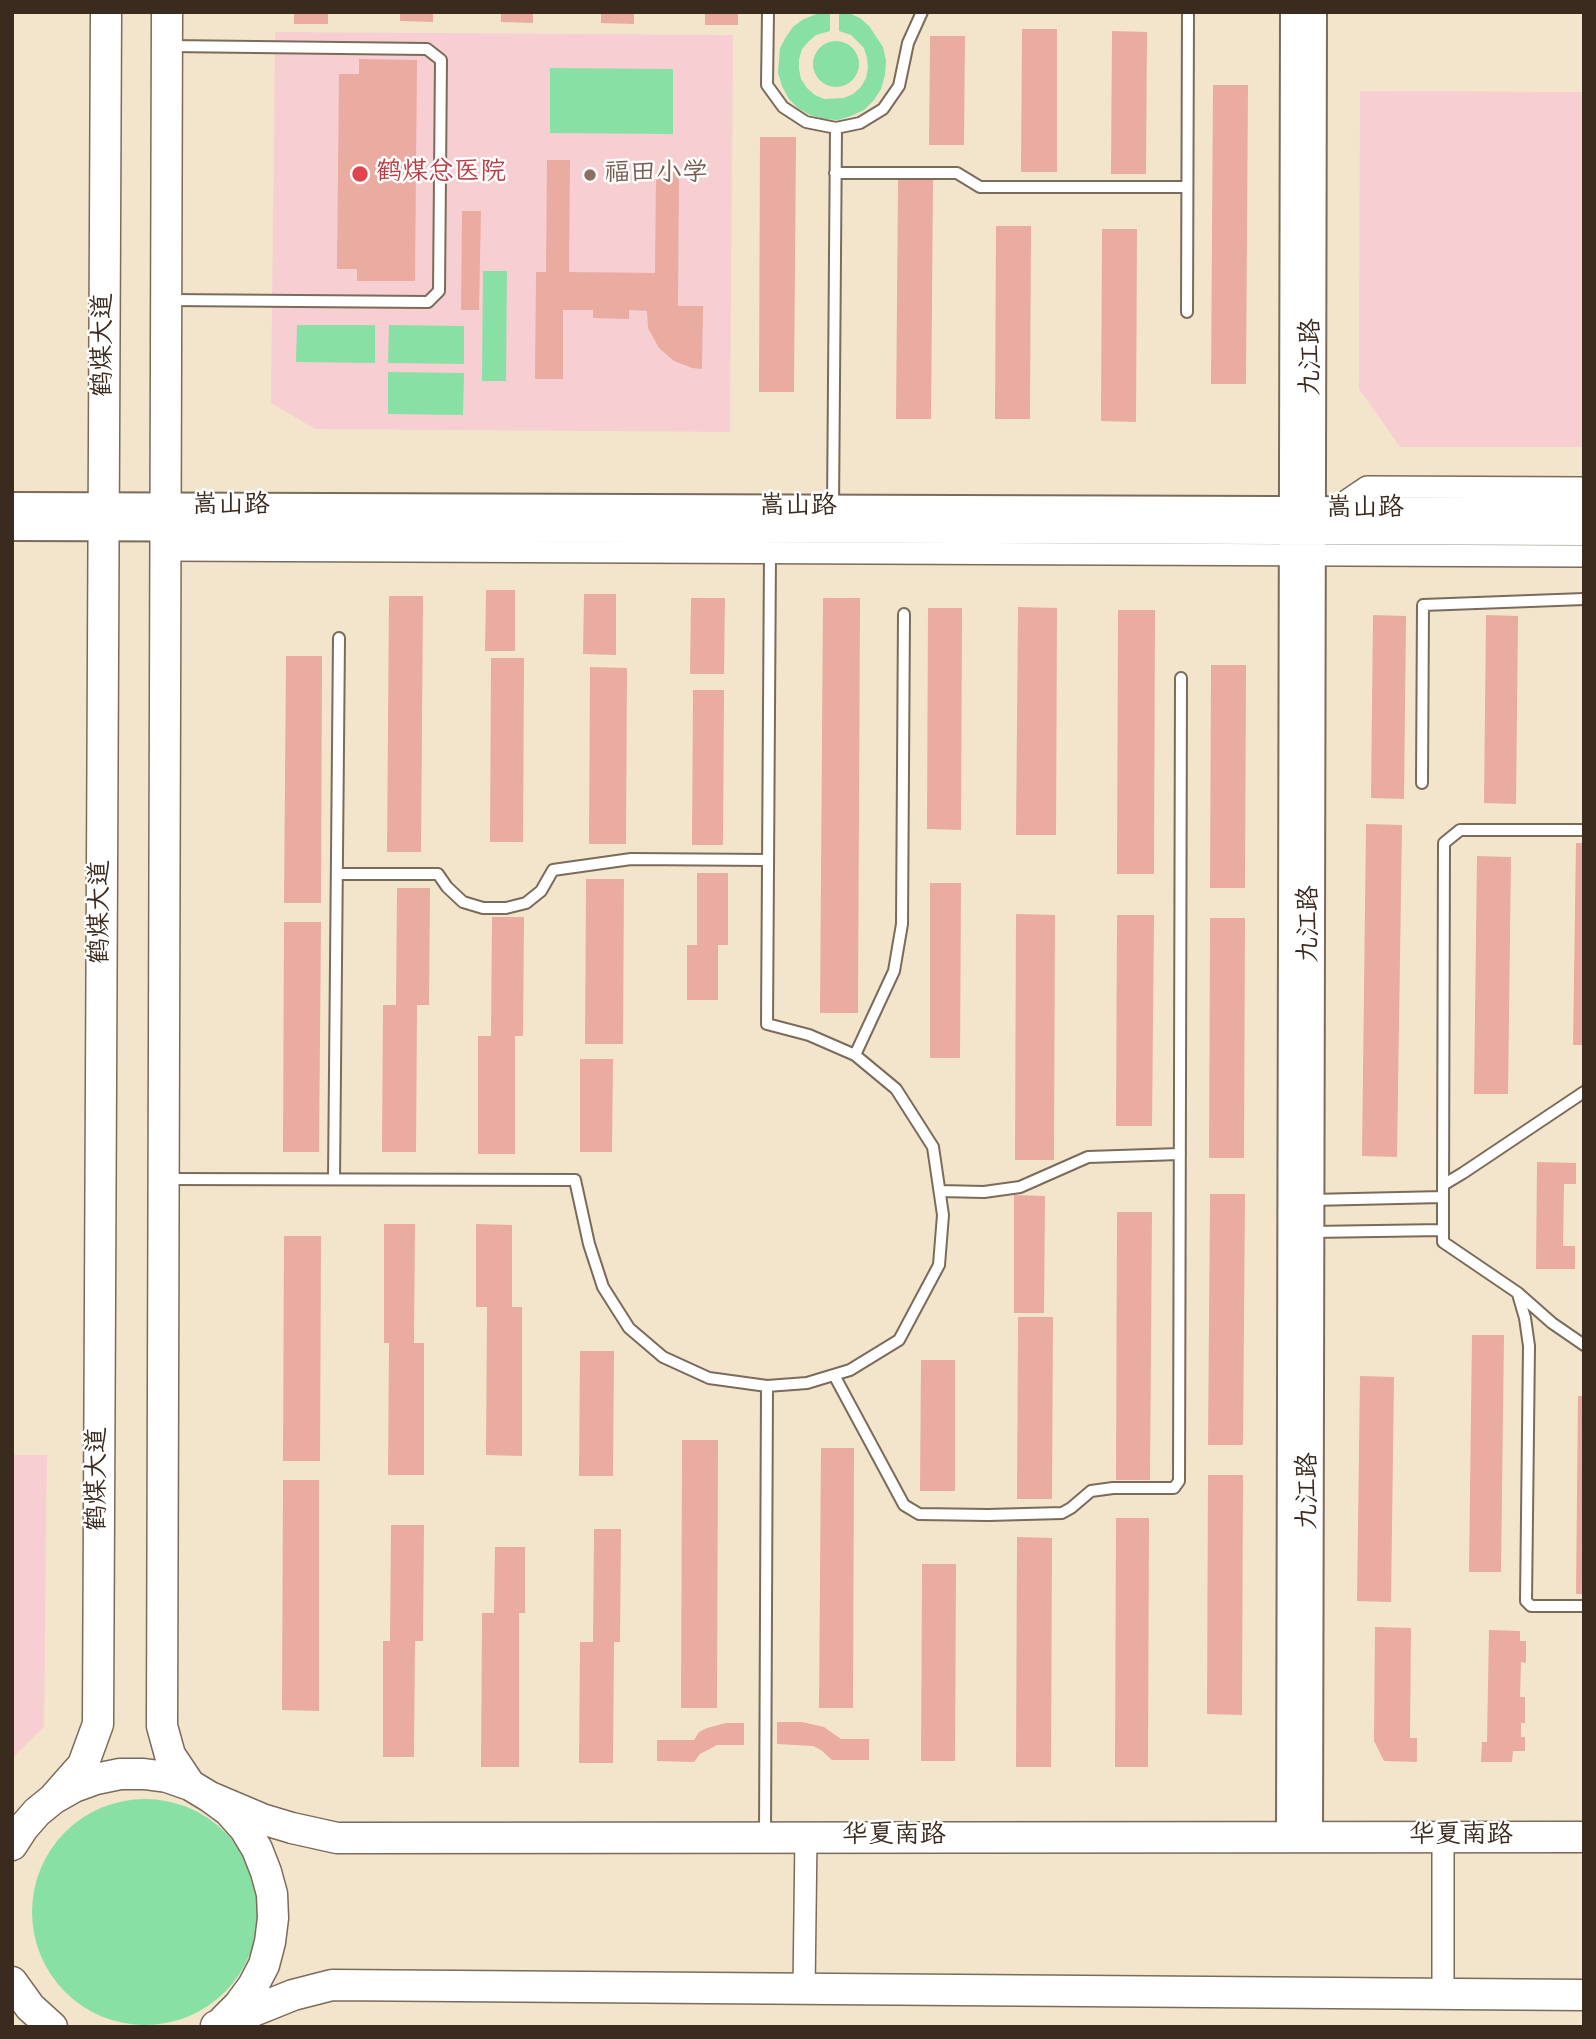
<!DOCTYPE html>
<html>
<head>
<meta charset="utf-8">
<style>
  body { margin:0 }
  #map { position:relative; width:1596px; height:2039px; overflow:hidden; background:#f3e5cb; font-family:Mynerve,sans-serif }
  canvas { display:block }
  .frame { position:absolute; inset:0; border:14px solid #3b2a1e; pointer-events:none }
</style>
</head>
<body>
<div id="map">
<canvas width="1596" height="2039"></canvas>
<div class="frame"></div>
</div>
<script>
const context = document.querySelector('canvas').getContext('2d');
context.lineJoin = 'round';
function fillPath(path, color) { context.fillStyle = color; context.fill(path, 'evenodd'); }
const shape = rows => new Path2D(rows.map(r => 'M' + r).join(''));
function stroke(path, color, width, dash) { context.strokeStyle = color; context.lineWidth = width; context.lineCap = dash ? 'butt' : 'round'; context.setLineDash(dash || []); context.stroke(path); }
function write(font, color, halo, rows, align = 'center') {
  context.font = font + ' Mynerve,"LXGW WenKai TC",sans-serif'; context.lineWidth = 5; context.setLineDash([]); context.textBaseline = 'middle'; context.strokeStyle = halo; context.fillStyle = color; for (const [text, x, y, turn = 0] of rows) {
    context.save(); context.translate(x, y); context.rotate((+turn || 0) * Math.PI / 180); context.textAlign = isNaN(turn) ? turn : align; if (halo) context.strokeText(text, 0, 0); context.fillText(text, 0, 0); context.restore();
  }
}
const built = shape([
  [275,32,733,35,730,432,315,429,271,403],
  [1360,91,1584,92,1584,447,1400,447,1359,389],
  [12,1455,47,1455,44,1727,12,1759]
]);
const green = shape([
  [821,12,830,12,830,31,816,35,809,41,802,49,799,59,799,69,801,79,807,88,815,95,824,99,844,98,853,94,861,87,866,78,868,68,867,58,864,48,851,35,839,31,839,12,849,13,860,18,869,26,883,47,886,61,885,75,881,89,874,100,864,110,851,116,838,120,824,119,810,115,798,108,789,99,782,86,778,73,780,48,786,37,793,27,802,20],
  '813 64a23 23 0 1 1 46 0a23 23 0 1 1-46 0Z',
  [550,68,673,69,673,134,550,133],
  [483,271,507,271,506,381,482,381],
  [297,325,375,325,375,363,296,362],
  [389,325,464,326,464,364,388,363],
  [388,372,464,373,463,415,388,414],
  '32 1912a113 113 0 1 1 226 0a113 113 0 1 1-226 0Z'
]);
const building = shape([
  [294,12,328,12,328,24,294,24],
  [400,12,433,12,433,22,400,21],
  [501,12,533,12,533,23,501,22],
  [601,12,634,12,634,24,601,23],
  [705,12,738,12,738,25,705,25],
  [1022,29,1057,29,1057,172,1021,172],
  [1112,31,1147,32,1146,174,1111,174],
  [930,36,965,36,964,145,929,145],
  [359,59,417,60,415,281,357,281,357,269,337,269,339,74,359,74],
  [1213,85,1248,85,1246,384,1211,384],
  [760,137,796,137,794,392,759,392],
  [547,160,570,160,569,272,655,273,656,172,679,172,678,306,703,306,702,369,692,368,674,361,659,348,648,328,647,311,629,310,629,319,593,318,593,310,563,310,563,379,535,379,536,272,546,272],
  [898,179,933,180,931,419,896,419],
  [462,211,481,211,479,310,461,310],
  [996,226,1031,226,1030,419,995,419],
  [1102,229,1137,229,1136,422,1101,421],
  [486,590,515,590,515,651,485,651],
  [584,594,616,594,616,655,583,654],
  [389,596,423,596,421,852,387,852],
  [691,598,725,598,724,674,690,674],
  [823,598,860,598,858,1013,820,1013],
  [1018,607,1057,608,1056,835,1016,835],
  [928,608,962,608,961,830,927,829],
  [1118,610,1155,610,1154,874,1117,874],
  [1373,615,1406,616,1404,799,1371,798],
  [1486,615,1518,616,1516,804,1484,803],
  [286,656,322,656,321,903,284,903],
  [491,658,524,658,523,842,490,842],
  [1211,665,1246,665,1245,888,1210,888],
  [590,667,627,668,626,844,589,844],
  [693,690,724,690,723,845,692,845],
  [1366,824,1402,825,1397,1157,1362,1156],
  [1576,843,1584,843,1584,1045,1573,1045],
  [1477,856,1511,857,1508,1094,1474,1094],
  [697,873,728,873,728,945,718,945,718,1000,687,1000,687,945,697,945],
  [586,879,624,879,623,1044,585,1044],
  [930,883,961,883,960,1058,930,1058],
  [397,888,430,888,429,1005,417,1005,416,1152,382,1152,383,1005,396,1005],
  [1016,914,1055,915,1054,1160,1015,1160],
  [1117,915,1154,915,1152,1126,1116,1126],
  [492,917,524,917,523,1036,515,1036,515,1154,478,1154,478,1036,491,1036],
  [1210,918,1245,918,1244,1158,1209,1158],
  [284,922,321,922,319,1152,283,1152],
  [580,1059,613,1059,612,1152,580,1152],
  [1537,1162,1576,1163,1576,1184,1564,1184,1563,1246,1575,1246,1575,1269,1536,1269],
  [1210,1194,1245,1194,1243,1445,1208,1445],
  [1014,1195,1045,1196,1044,1313,1014,1313],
  [1117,1212,1152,1212,1150,1480,1116,1480],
  [384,1224,415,1224,414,1343,424,1343,424,1475,388,1475,389,1343,384,1343],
  [476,1224,512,1225,512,1307,522,1307,522,1456,486,1455,487,1307,476,1307],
  [284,1236,321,1236,320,1461,283,1461],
  [1018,1317,1053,1317,1052,1499,1017,1499],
  [1472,1335,1504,1335,1501,1572,1469,1572],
  [580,1351,614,1351,613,1476,579,1476],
  [921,1360,955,1360,955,1491,920,1491],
  [1360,1376,1394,1377,1391,1602,1357,1601],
  [1578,1396,1584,1396,1584,1594,1576,1594],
  [682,1440,718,1440,717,1708,681,1708],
  [821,1448,854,1448,853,1708,819,1708],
  [1208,1475,1243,1475,1242,1715,1207,1714],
  [283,1480,319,1480,319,1711,282,1710],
  [1116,1518,1149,1518,1148,1767,1115,1767],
  [391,1525,424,1525,423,1641,415,1641,414,1757,383,1757,383,1641,390,1641],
  [594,1529,621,1529,620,1642,614,1642,613,1763,579,1763,580,1642,593,1642],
  [1017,1537,1052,1538,1051,1767,1016,1767],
  [495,1547,525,1547,525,1613,519,1613,519,1767,481,1767,482,1613,494,1613],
  [922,1564,956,1564,955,1761,921,1761],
  [1375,1627,1411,1628,1410,1738,1417,1738,1417,1762,1384,1761,1374,1741],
  [1489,1630,1520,1631,1520,1641,1526,1641,1526,1663,1521,1662,1520,1697,1525,1697,1525,1723,1521,1723,1521,1737,1525,1737,1525,1751,1513,1751,1512,1762,1481,1762,1482,1742,1487,1742],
  [777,1722,802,1722,824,1727,841,1739,869,1739,869,1760,832,1760,821,1750,813,1746,777,1744],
  [726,1723,744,1723,744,1745,717,1745,700,1754,694,1762,657,1761,657,1740,694,1740,699,1732,707,1728]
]);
const service = shape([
  [768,12,767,85,783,107,806,122,836,128,860,123,883,109,899,86,908,43,922,12],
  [835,173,957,173,980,187,1187,187],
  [169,300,428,302,439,291,441,60,427,49,169,46],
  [1187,312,1188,12],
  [833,509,836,128],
  [1422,783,1423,605,1584,599],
  [1584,830,1460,830,1444,843,1443,1197,1443,1242,1518,1293,1552,1323,1584,1345],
  [337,874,438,874,447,887,463,902,483,908,506,908,526,903,541,891,553,870,631,859,768,860],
  [855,1055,894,971,902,924,904,614],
  [167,1179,575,1180,589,1244,603,1287,629,1328,663,1357,709,1378,767,1386,807,1383,850,1370,899,1340,939,1265,943,1215,933,1147,896,1089,855,1055,809,1035,767,1024,770,552],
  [334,1179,339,638],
  [1443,1185,1463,1173,1584,1092],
  [940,1191,984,1192,1020,1187,1088,1157,1180,1154],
  [1311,1200,1443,1197],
  [1311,1232,1443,1230],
  [1518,1294,1525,1318,1529,1346,1526,1601,1531,1606,1584,1606],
  [834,1375,904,1505,919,1514,988,1515,1062,1513,1071,1508,1091,1491,1113,1488,1174,1488,1179,1481,1181,678],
  [765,1835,767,1386]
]);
const minor = shape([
  [1333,510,1367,487,1584,488],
  [165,550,1584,556],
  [1443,1837,1443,1994],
  [804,1989,806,1837]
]);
const tertiary = shape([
  [12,506,1584,511],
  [12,527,1584,532],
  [1290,1837,1294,12],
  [1309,1837,1313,12]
]);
const secondary = shape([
  [167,12,162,1726,170,1755,190,1785],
  [210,1797,262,1819,292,1828,337,1838,1584,1837],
  [53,1799,83,1765,98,1724,106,12],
  [12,1845,23,1828,37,1812,53,1799,74,1787,96,1779,120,1774,144,1774,167,1777,190,1785,210,1797,229,1811,245,1829,257,1849,266,1872,272,1894,273,1918,270,1942,264,1965,253,1986,239,2005,224,2020],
  [12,1982,30,2007,52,2027],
  [216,2026,293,1995,332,1985,1584,1995]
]);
const markers = [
  [360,174,9,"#e0444e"],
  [590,175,7,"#8d6e63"]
];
const healthNames = [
  ["鹤煤总医院",376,174]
];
const educationNames = [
  ["福田小学",604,175]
];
const streetNames = [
  ["鹤煤大道",105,345,-90],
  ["九江路",1313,357,-90],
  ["嵩山路",231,507],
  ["嵩山路",798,508],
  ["嵩山路",1365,510],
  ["鹤煤大道",102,912,-90],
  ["九江路",1311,924,-90],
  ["鹤煤大道",99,1479,-90],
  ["九江路",1310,1491,-90],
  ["华夏南路",894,1837],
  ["华夏南路",1461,1837]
];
fillPath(built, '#f7cfd2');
fillPath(green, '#88e0a5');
fillPath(building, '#eaaba0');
stroke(service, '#7b6b5b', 14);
stroke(minor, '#7b6b5b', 24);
stroke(tertiary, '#7b6b5b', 30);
stroke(secondary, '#7b6b5b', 33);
stroke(service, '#fff', 10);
stroke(minor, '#fff', 21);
stroke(tertiary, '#fff', 26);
stroke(secondary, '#fff', 30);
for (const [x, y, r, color] of markers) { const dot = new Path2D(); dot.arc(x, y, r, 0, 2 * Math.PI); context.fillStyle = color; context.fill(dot); stroke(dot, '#fff', 2.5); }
write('26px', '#be3a42', '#fff', healthNames, 'left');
write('26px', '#785e54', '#fff', educationNames, 'left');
write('26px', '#3b2a1e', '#fff', streetNames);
</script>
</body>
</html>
